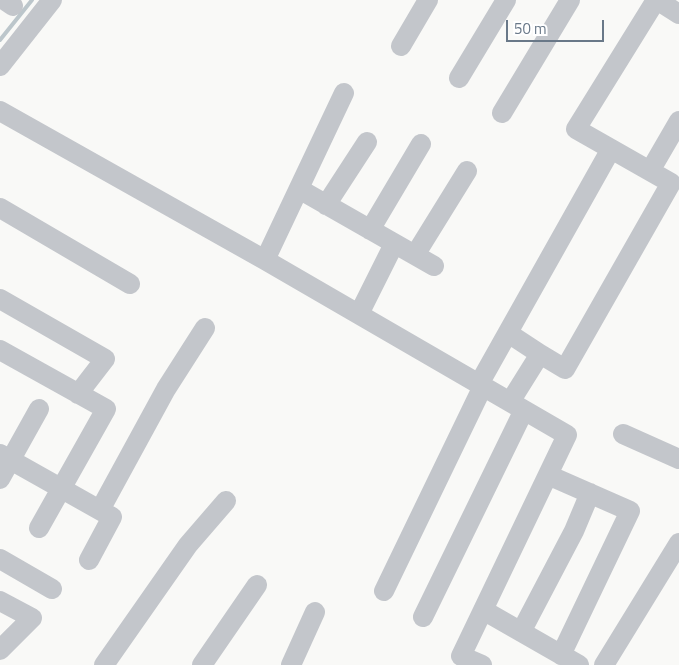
<!DOCTYPE html>
<html>
<head>
<meta charset="utf-8">
<style>
  body { margin:0 }
  #map { position:relative; width:679px; height:665px; overflow:hidden; background:#f9f9f7; font-family:"Titillium Web",sans-serif }
  canvas { display:block }
  .scale { position:absolute; left:506px; top:20px; width:98px; height:22px; box-sizing:border-box; border:2px solid #697888; border-top:0; padding-left:6px; font-size:15px; line-height:18px; white-space:nowrap; color:#697888; -webkit-text-stroke:4px #fff; paint-order:stroke }
</style>
</head>
<body>
<div id="map">
<canvas width="679" height="665"></canvas>
<div class="scale">50 m</div>
</div>
<script>
const context = document.querySelector('canvas').getContext('2d');
context.lineJoin = 'round';
const shape = rows => new Path2D(rows.map(r => 'M' + r).join(''));
function stroke(path, color, width, dash) { context.strokeStyle = color; context.lineWidth = width; context.lineCap = dash ? 'butt' : 'round'; context.setLineDash(dash || []); context.stroke(path); }
const stream = shape([
  [0,40,32,0]
]);
const minor = shape([
  [4,0,13,6],
  [657,0,679,14],
  [401,46,428,0],
  [0,66,52,0],
  [459,78,506,0],
  [0,111,265,260,567,435,461,656,482,665],
  [502,113,570,0],
  [650,171,679,121],
  [299,189,434,266],
  [326,205,367,142],
  [0,208,130,284],
  [370,230,421,144],
  [415,255,467,171],
  [265,260,344,93],
  [0,299,105,359,78,394],
  [359,314,394,244],
  [508,333,540,354],
  [0,350,106,409,39,528],
  [479,384,611,149],
  [510,402,540,354,565,369,671,183,576,129,656,0],
  [623,434,679,459],
  [0,454,112,517,89,560],
  [548,475,630,511,561,655],
  [0,479,39,409],
  [100,510,166,389,205,328],
  [0,559,52,589],
  [384,591,483,386],
  [0,601,32,618,0,650],
  [483,610,579,665],
  [423,617,524,410],
  [521,632,574,531,590,493],
  [104,665,188,545,226,501],
  [202,665,257,585],
  [291,665,315,612],
  [604,665,679,543]
]);
stroke(stream, '#bcc6cb', 4);
stroke(minor, '#c3c6cb', 20);
</script>
</body>
</html>
